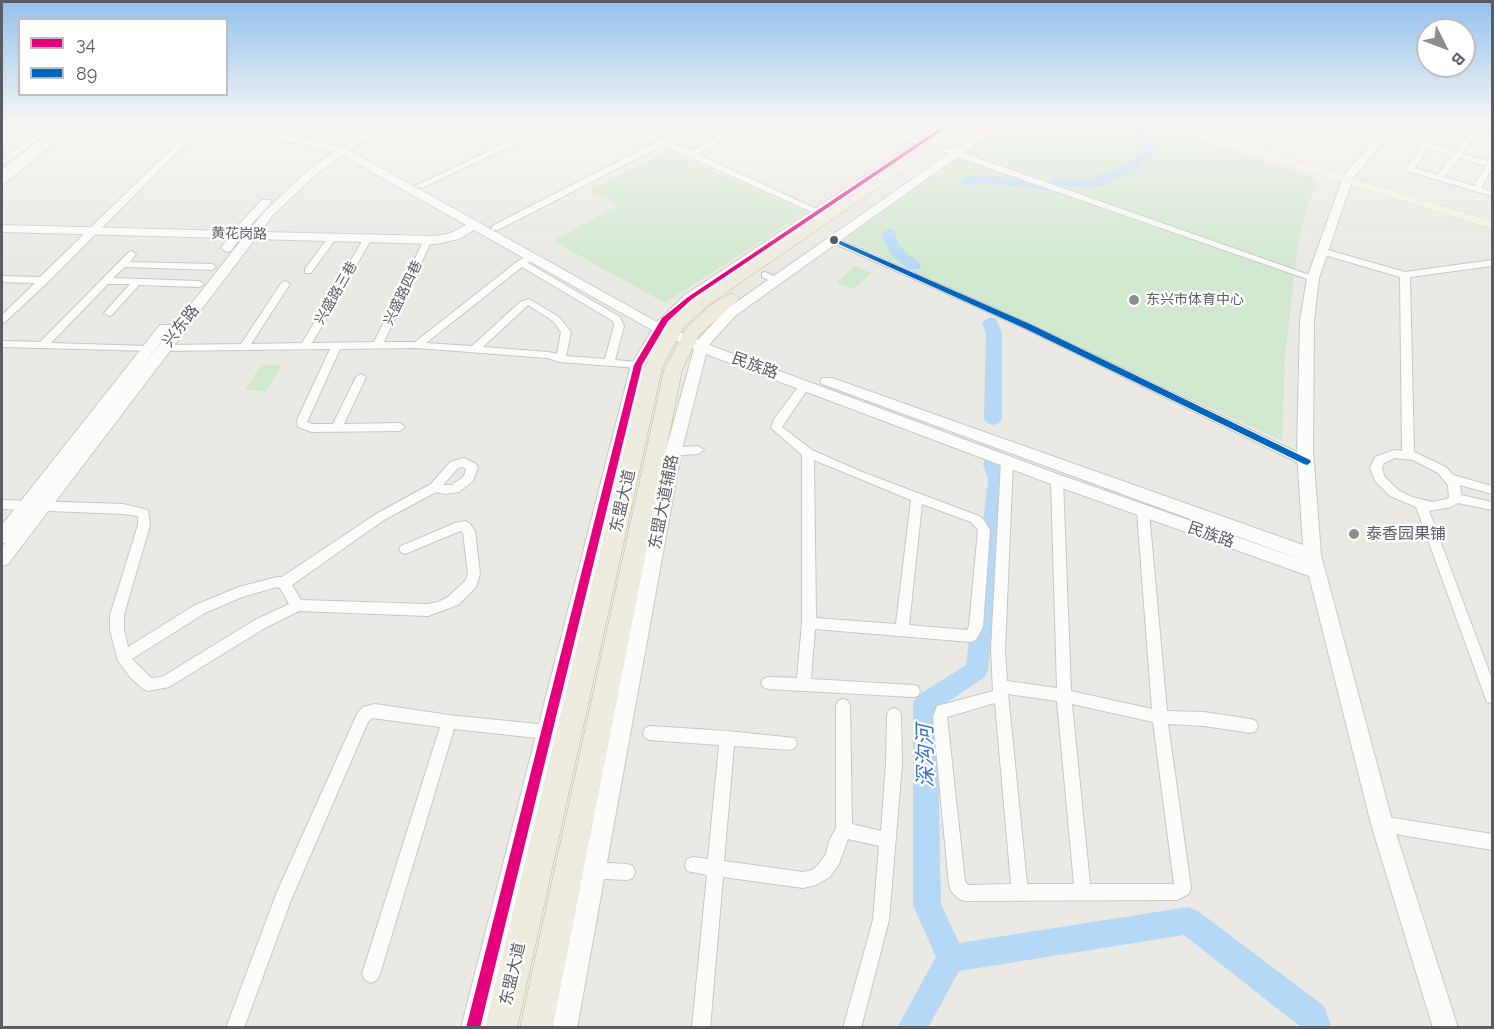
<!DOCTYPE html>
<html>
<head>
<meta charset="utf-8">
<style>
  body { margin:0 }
  #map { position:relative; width:1494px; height:1029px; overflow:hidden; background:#eae9e3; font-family:Raleway,sans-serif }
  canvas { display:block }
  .frame { position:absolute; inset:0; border:3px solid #595c62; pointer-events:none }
  .legend { position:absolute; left:18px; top:18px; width:210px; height:78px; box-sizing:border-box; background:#fff; border:2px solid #bdbec0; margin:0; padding:8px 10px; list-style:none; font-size:18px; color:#595c62 }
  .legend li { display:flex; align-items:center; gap:12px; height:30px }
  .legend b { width:30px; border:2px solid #bdbec0 }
  .north { position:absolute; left:1416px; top:18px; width:60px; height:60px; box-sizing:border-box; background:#fff; border:2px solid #bdbec0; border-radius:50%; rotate:132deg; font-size:16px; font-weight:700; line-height:24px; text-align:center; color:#595c62 }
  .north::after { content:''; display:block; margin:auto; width:21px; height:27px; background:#8c8d8f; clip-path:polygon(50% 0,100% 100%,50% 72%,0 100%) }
</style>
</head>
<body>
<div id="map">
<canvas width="1494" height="1029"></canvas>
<div class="frame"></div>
<ul class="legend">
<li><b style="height:8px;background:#e5007d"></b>34</li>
<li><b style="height:8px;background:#0065bd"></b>89</li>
</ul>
<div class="north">B</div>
</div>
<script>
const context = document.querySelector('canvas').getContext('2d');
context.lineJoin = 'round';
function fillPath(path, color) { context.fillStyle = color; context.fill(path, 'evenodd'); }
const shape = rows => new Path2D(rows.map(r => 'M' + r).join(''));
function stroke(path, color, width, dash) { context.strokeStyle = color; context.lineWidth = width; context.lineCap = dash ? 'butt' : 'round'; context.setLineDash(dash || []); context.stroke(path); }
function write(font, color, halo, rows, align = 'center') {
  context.font = font + ' Raleway,"Noto Sans SC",sans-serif'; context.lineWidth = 4.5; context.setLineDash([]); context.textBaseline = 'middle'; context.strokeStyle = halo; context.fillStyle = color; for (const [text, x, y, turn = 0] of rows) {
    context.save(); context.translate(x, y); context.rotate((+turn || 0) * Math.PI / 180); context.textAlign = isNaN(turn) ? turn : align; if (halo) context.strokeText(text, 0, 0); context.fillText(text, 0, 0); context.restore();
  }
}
const green = shape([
  [1006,122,1142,122,1307,174,1318,183,1306,210,1298,244,1285,356,1282,441,845,239],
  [667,150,806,212,665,303,553,241,618,205,589,190],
  [855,266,871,273,853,289,837,282],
  [261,365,282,365,266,391,245,390]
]);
const river = shape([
  [1123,122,1136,122,1155,142,1155,150,1139,167,1110,183,1092,188,1051,185,1050,182,1056,178,1091,180,1131,161,1143,149,1143,143,1123,122],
  [1429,122,1456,122,1492,129,1492,136,1429,122],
  [986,175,1044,182,1051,186,1044,190,986,183,965,185,959,181,965,177,986,175],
  [889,229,894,230,898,243,905,252,919,263,921,266,919,269,909,269,895,258,884,243,882,233,889,229],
  [990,317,996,319,1002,333,1002,419,999,423,993,425,987,423,984,419,986,333,982,322,990,317],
  [992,457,999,459,1006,480,988,670,985,677,937,709,941,904,959,943,1188,907,1198,911,1324,1006,1332,1028,1302,1028,1184,935,959,971,928,1028,897,1028,936,957,913,905,913,704,917,696,966,665,988,480,983,464,985,459,992,457]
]);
const street = shape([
  [54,122,62,122,2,165,2,160,37,134,2,133,2,129,43,130,54,122],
  [65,122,77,125,5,183,2,183,2,178,67,126,64,124,65,122],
  [199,122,207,122,48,282,5,322,2,323,2,315,35,283,2,282,2,276,40,277,199,122],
  [550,122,560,122,422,188,415,186,550,122],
  [613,122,623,122,691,151,745,122,754,122,697,154,823,212,816,214,663,145,498,230,492,230,492,226,656,142,613,122],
  [863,122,874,122,926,143,919,145,863,122],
  [1436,126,1443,128,1431,144,1456,152,1471,131,1477,131,1478,133,1462,154,1488,161,1492,160,1492,168,1481,188,1492,192,1492,196,1407,171,1406,169,1422,146,1421,145,1436,126],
  [1428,148,1452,156,1437,175,1415,168,1428,148],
  [1459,158,1486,166,1474,186,1444,177,1459,158],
  [943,148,949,148,1318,278,1313,281,1310,280,943,152,943,148],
  [333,234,337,237,311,273,305,273,305,269,330,235,333,234],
  [368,235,372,238,312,343,374,342,424,240,428,237,432,240,384,342,415,342,518,261,530,254,534,257,528,263,620,317,624,326,615,360,638,362,643,365,638,368,560,362,547,358,417,348,340,349,307,422,313,424,333,424,356,377,361,374,366,377,344,424,400,423,405,427,400,431,312,432,298,427,297,420,330,349,163,351,158,348,163,345,241,344,282,282,285,281,290,284,251,344,302,343,364,238,368,235],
  [522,267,613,321,614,326,605,359,566,356,571,332,559,317,529,299,520,302,472,346,426,343,522,267],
  [528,305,553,321,561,332,557,354,548,352,483,347,528,305],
  [834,237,1032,325,1311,459,1313,462,1311,465,1303,465,1026,329,831,242,830,240,834,237],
  [1321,248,1405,272,1492,260,1492,266,1410,277,1414,452,1446,467,1453,475,1492,486,1492,494,1460,485,1461,495,1492,502,1492,510,1458,503,1451,507,1429,511,1492,679,1492,703,1487,702,1485,697,1416,507,1390,496,1375,481,1370,468,1375,457,1394,450,1402,451,1400,277,1318,253,1318,249,1321,248],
  [1395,458,1413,460,1438,473,1448,485,1449,497,1447,499,1432,502,1412,497,1398,490,1384,476,1382,468,1384,463,1395,458],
  [132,251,136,254,130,262,212,264,216,267,212,270,125,267,113,278,199,281,204,284,199,287,139,285,112,315,109,316,104,313,130,284,108,284,51,343,148,346,153,349,152,351,2,347,2,341,40,342,129,252,132,251],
  [765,272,780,279,782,281,777,284,762,277,762,273,765,272],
  [806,381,811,384,782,427,812,450,862,472,979,516,984,520,990,530,983,627,976,640,971,642,815,629,811,679,913,685,918,686,920,691,918,696,913,697,768,689,763,687,761,683,763,679,768,677,797,678,802,623,802,455,771,428,774,419,802,382,806,381],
  [814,460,911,500,896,624,816,618,814,460],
  [922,504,971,522,978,530,969,626,967,630,909,625,922,504],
  [698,446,704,450,698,454,667,456,661,452,667,448,698,446],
  [464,458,476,464,478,467,473,481,459,492,445,494,436,492,384,520,292,585,301,600,428,604,438,602,448,597,466,580,468,574,463,532,460,531,405,554,401,552,399,549,401,546,455,523,465,521,469,523,475,531,480,574,476,587,458,605,428,616,299,611,265,628,169,687,148,691,143,689,130,677,118,661,110,630,110,615,138,525,138,516,123,514,2,509,2,500,123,504,148,510,150,525,124,615,124,630,128,647,195,605,239,587,277,577,282,577,376,514,431,484,450,462,464,458],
  [463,467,466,469,464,476,452,485,443,485,458,468,463,467],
  [277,587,280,588,289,604,255,620,162,677,151,678,132,659,205,613,242,597,277,587],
  [1007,458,1013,462,1005,649,1007,681,1057,688,1051,480,1057,476,1063,480,1071,691,1152,709,1137,512,1139,509,1143,507,1147,509,1149,512,1167,711,1204,712,1251,719,1256,721,1258,726,1256,731,1251,733,1204,726,1168,724,1191,888,1189,894,1177,900,965,901,959,899,951,891,949,885,933,717,937,706,993,691,991,649,1001,462,1007,458],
  [1008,694,1057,701,1074,884,1027,884,1008,694],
  [995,703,1011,884,968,885,965,881,947,717,995,703],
  [1072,704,1153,722,1174,884,1090,884,1072,704],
  [843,699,848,701,850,706,852,824,881,831,886,764,887,715,889,710,894,708,899,710,901,715,902,764,889,920,861,1028,843,1028,873,920,879,846,848,839,839,864,830,877,816,885,803,888,723,877,710,1028,692,1028,707,875,687,871,685,865,687,859,693,857,708,859,719,745,650,740,645,738,643,733,645,728,650,726,727,731,795,738,797,743,795,748,790,750,734,746,724,861,803,872,812,870,818,865,826,854,829,841,836,828,836,706,838,701,843,699],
  [375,704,449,715,547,725,552,727,554,732,552,737,547,739,454,729,380,974,377,980,371,983,365,980,362,974,440,727,372,718,368,722,291,900,244,1028,226,1028,277,892,358,712,363,707,375,704],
  [1382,816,1492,834,1492,850,1382,832,1376,830,1374,824,1376,818,1382,816],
  [589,862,627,864,633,866,635,872,633,878,627,880,589,878,583,876,581,870,583,864,589,862]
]);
const secondary = shape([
  [63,122,75,122,6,177,2,178,2,170,63,122],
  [208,122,228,122,340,147,381,122,394,122,349,150,657,322,685,295,946,122,958,122,695,301,668,327,698,340,725,310,994,122,1006,122,735,316,709,345,1063,476,1305,561,822,384,820,381,822,378,832,378,1303,545,1297,451,1300,321,1307,278,1343,177,1389,122,1400,122,1353,178,1319,278,1314,321,1313,451,1321,555,1393,824,1458,1028,1433,1028,1371,824,1309,576,1051,484,706,354,681,453,577,1028,552,1028,665,453,694,349,663,335,645,365,486,1028,461,1028,631,365,652,330,474,230,459,239,436,244,255,239,8,564,2,566,2,547,5,543,2,543,2,525,160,325,170,325,172,328,128,385,243,238,240,238,231,251,227,252,221,248,228,238,2,232,2,225,233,231,262,200,270,200,270,204,245,231,249,231,264,212,306,172,333,152,208,122],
  [342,155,466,225,451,233,436,236,261,232,272,216,314,176,342,155]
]);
const primary = shape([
  [1150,122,1170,122,1492,221,1492,229,1150,122]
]);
const highway = shape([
  [959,122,974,122,708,305,683,328,662,368,517,1028,485,1028,644,368,670,321,696,299,959,122],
  [732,293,740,298,699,335,682,370,552,1028,520,1028,664,370,686,328,712,304,732,293]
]);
const bus1 = shape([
  [949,122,955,122,692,299,668,321,642,365,480,1028,466,1028,634,365,662,318,688,297,949,122]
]);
const bus2 = shape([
  [834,238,1032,325,1310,460,1311,462,1307,465,1304,464,1026,329,832,241,832,239,834,238]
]);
const markers = [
  [834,240,5,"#595c62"],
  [1134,300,6,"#8c8d8f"],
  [1354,534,6,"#8c8d8f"]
];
const farStreetnames = [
  ["黄花岗路",239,234,1],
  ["兴盛路三巷",336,293,-60],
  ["兴盛路四巷",403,293,-64]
];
const farPoinames = [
  ["东兴市体育中心",1146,300]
];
const streetNames = [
  ["兴东路",181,326,-52],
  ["民族路",755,366,20],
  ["东盟大道",623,501,-77],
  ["东盟大道辅路",664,502,-79],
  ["民族路",1211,535,19],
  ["东盟大道",513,974,-77]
];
const poiNames = [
  ["泰香园果铺",1366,534]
];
const nearWaternames = [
  ["深沟河",926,756,-91]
];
fillPath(green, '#d0e8ce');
fillPath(river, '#b5d8f7');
stroke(street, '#c6c7c5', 2);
stroke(secondary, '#c7c8c7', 2);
stroke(primary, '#d4cbaf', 1);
stroke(highway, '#c1b590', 1);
fillPath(street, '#fcfcfb');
fillPath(secondary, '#fcfcfb');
fillPath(primary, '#f2f1e6');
fillPath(highway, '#eeecdf');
fillPath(bus1, '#e5007d');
fillPath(bus2, '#0065bd');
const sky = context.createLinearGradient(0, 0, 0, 267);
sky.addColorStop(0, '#93c2ee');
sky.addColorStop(0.46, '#f6f5f2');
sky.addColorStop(1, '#f6f5f200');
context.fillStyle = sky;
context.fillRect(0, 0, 1494, 267);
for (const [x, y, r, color] of markers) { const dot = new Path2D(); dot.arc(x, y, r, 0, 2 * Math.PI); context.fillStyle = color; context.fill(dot); stroke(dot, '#fff', 2); }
write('14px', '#595c62', '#fff', farStreetnames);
write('14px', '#595c62', '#fff', farPoinames, 'left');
write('16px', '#595c62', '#fff', streetNames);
write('16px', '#595c62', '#fff', poiNames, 'left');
write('italic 21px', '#3674c2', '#fff', nearWaternames);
</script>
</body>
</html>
